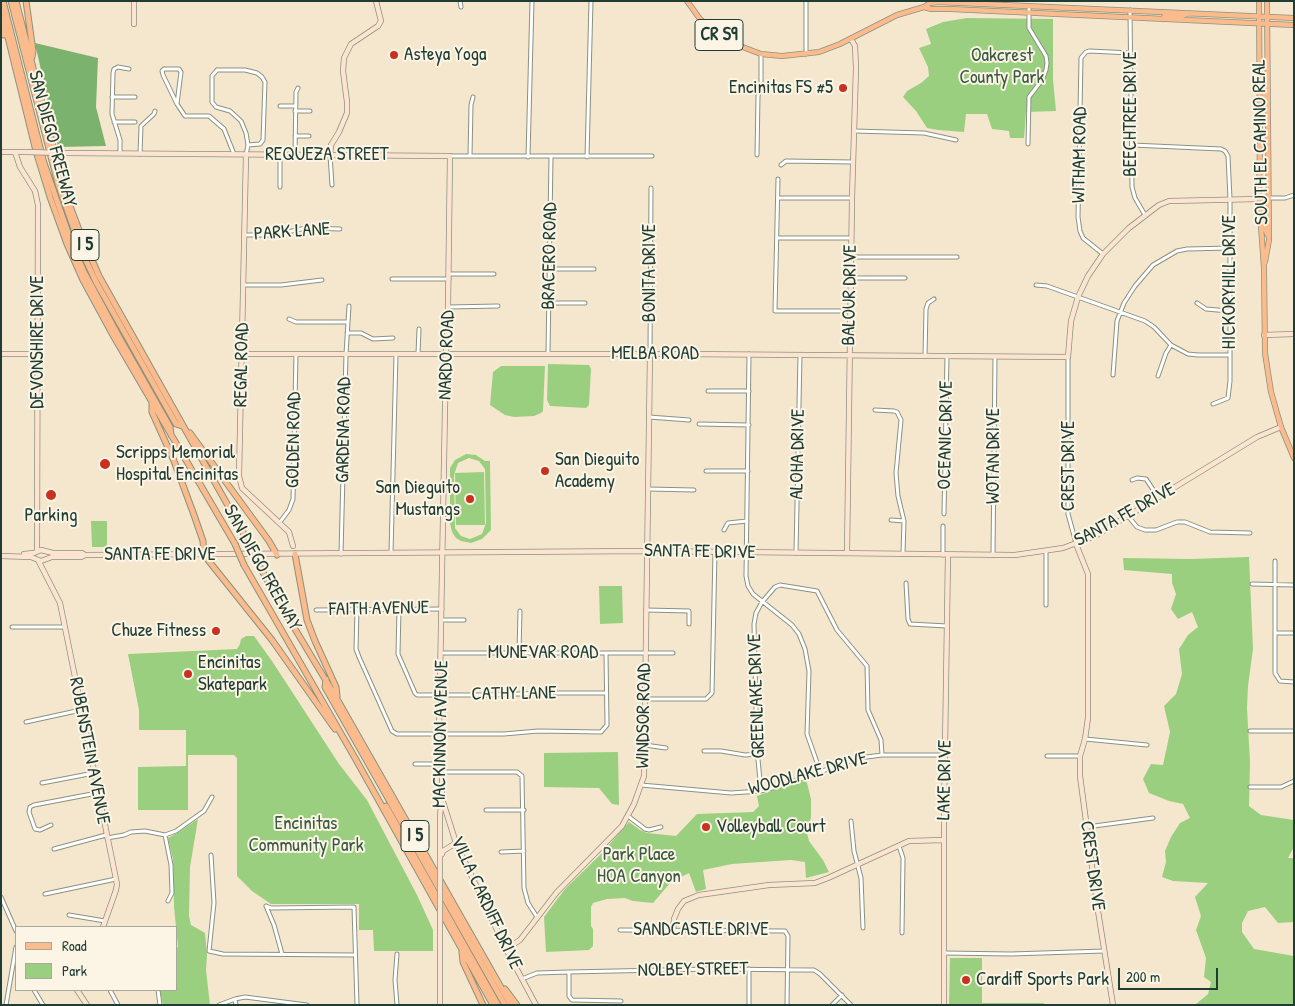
<!DOCTYPE html>
<html>
<head>
<meta charset="utf-8">
<style>
  body { margin:0 }
  #map { position:relative; width:1295px; height:1006px; overflow:hidden; background:#f5e7cd; font-family:"Patrick Hand",sans-serif }
  canvas { display:block }
  .frame { position:absolute; inset:0; border:2px solid #1f3d34; pointer-events:none }
  .legend { position:absolute; left:15px; top:926px; width:162px; height:65px; box-sizing:border-box; background:#fcf5e5; border:1px solid #a4ab9e; margin:0; padding:6px 9px; list-style:none; font-size:15px; color:#1f3d34 }
  .legend li { display:flex; align-items:center; gap:10px; height:25px }
  .legend b { width:25px; border:1px solid #a4ab9e }
  .scale { position:absolute; left:1118px; top:968px; width:100px; height:22px; box-sizing:border-box; border:2px solid #1f3d34; border-top:0; padding-left:6px; font-size:15px; line-height:18px; white-space:nowrap; color:#1f3d34; -webkit-text-stroke:4px #fcf5e5; paint-order:stroke }
</style>
</head>
<body>
<div id="map">
<canvas width="1295" height="1006"></canvas>
<div class="frame"></div>
<ul class="legend">
<li><b style="height:6px;background:#fbbb8d"></b>Road</li>
<li><b style="height:14px;background:#9acf80"></b>Park</li>
</ul>
<div class="scale">200 m</div>
</div>
<script>
const context = document.querySelector('canvas').getContext('2d');
context.lineJoin = 'round';
function fillPath(path, color) { context.fillStyle = color; context.fill(path, 'evenodd'); }
const shape = rows => new Path2D(rows.map(r => 'M' + r).join(''));
function stroke(path, color, width, dash) { context.strokeStyle = color; context.lineWidth = width; context.lineCap = dash ? 'butt' : 'round'; context.setLineDash(dash || []); context.stroke(path); }
function write(font, color, halo, rows, align = 'center') {
  context.font = font + ' "Patrick Hand",sans-serif'; context.lineWidth = 4; context.setLineDash([]); context.textBaseline = 'middle'; context.strokeStyle = halo; context.fillStyle = color; for (const [text, x, y, turn = 0] of rows) {
    context.save(); context.translate(x, y); context.rotate((+turn || 0) * Math.PI / 180); context.textAlign = isNaN(turn) ? turn : align; if (halo) context.strokeText(text, 0, 0); context.fillText(text, 0, 0); context.restore();
  }
}
const green = shape([
  [967,18,1053,19,1053,80,1056,111,1026,112,1024,138,1010,138,1009,131,992,129,987,114,966,114,964,132,938,130,927,128,916,111,903,97,907,91,921,83,929,76,928,67,919,48,931,44,926,29,943,22],
  [548,364,589,365,591,369,589,405,586,408,550,406,547,400],
  [501,366,545,366,543,411,541,413,534,416,514,417,505,415,490,405,493,372],
  [466,454,476,455,485,461,490,461,491,530,482,539,471,543,461,541,456,538,452,532,450,523,450,468,455,460],
  [469,458,479,461,485,469,486,523,482,534,470,539,461,536,455,528,454,475,458,463],
  [484,472,485,525,456,525,455,473],
  [91,521,107,521,107,547,92,547],
  [1249,557,1253,649,1248,686,1247,708,1250,762,1249,806,1261,815,1294,820,1294,847,1288,858,1294,858,1294,922,1278,923,1265,907,1248,911,1242,923,1242,932,1254,949,1294,956,1294,1005,1195,1005,1208,994,1211,982,1204,977,1206,958,1196,930,1201,916,1195,897,1208,883,1173,881,1162,877,1166,862,1165,851,1171,837,1180,823,1190,818,1183,804,1169,801,1149,793,1143,779,1151,764,1163,765,1170,732,1164,706,1176,694,1182,674,1179,649,1188,635,1198,627,1192,612,1178,619,1171,609,1176,594,1172,583,1172,574,1124,570,1123,558,1190,559],
  [599,586,622,586,623,623,600,624],
  [246,636,254,636,272,661,339,764,367,800,417,895,433,930,433,951,374,951,373,930,359,930,359,904,271,904,252,891,237,876,237,758,234,755,188,755,188,810,138,810,138,767,186,766,186,730,139,730,139,710,128,654,237,649,240,644,241,639],
  [618,752,619,805,612,804,599,788,544,787,544,753],
  [806,779,811,799,811,817,807,833,809,841,823,860,829,872,806,878,805,862,791,860,732,864,703,870,706,889,696,892,689,873,671,882,653,903,633,901,625,898,607,899,593,903,591,907,591,926,593,929,593,946,589,950,546,952,544,917,565,889,599,856,629,822,640,830,647,833,676,836,697,814,753,812,759,806,757,796],
  [198,819,190,867,189,916,191,925,205,933,207,955,206,970,210,1005,163,1005,160,990,176,990,176,949,178,947,174,907,173,859,168,838,179,832],
  [950,958,982,958,982,1003,1044,1003,1044,1005,949,1005]
]);
const forest = shape([
  [35,43,98,58,96,107,106,146,58,147]
]);
const street = shape([
  [460,1,461,7],
  [1130,10,1132,187,1135,198,1145,215],
  [806,54,806,1],
  [164,69,179,69,181,72,177,104,163,75,162,71,164,69],
  [217,70,245,70,257,73,262,77,265,82,263,140,260,144,248,145,246,133,241,121,230,111,216,107,212,102,212,76,217,70],
  [112,97,135,97],
  [177,104,185,116,209,116,224,129,234,154],
  [280,106,295,106],
  [295,111,310,111],
  [114,122,135,122],
  [854,131,924,133,956,140],
  [295,136,309,136],
  [1028,144,1029,97,1042,80,1046,70,1047,63,1046,56,1029,28,1029,6],
  [1132,145,1221,149,1225,151,1228,156,1230,199,1230,381,1228,398,1213,404],
  [120,153,120,140,112,114,113,73,114,69,118,67,129,69],
  [140,154,141,126,154,114,155,111],
  [295,154,296,92,298,88],
  [246,155,248,145],
  [330,155,332,185],
  [757,155,758,96,761,86,761,54],
  [450,156,652,156],
  [470,156,471,105,473,97],
  [528,157,532,1],
  [587,157,591,1],
  [781,165,786,161,853,162],
  [778,179,775,311,850,311],
  [280,187,280,155],
  [778,198,852,198],
  [1269,198,1285,198,1294,195],
  [245,235,273,235,306,228,340,229],
  [777,238,851,238],
  [1103,254,1083,238,1080,231,1078,217,1081,58,1086,52,1089,51,1131,53],
  [852,257,957,257],
  [549,269,594,269],
  [449,274,494,274],
  [852,278,905,278],
  [392,279,449,279],
  [244,285,281,285,322,280],
  [1036,285,1047,286,1145,321,1154,327,1171,345,1188,354,1198,355,1230,355],
  [549,303,585,303],
  [1197,303,1206,309,1229,311],
  [448,307,498,306],
  [289,319,296,322,348,322],
  [347,333,361,333,373,339,393,338],
  [418,354,419,329],
  [548,354,551,157],
  [650,354,651,188],
  [749,354,746,576,748,586,753,594,792,625,799,634,805,649,809,671,807,734,820,771],
  [925,356,926,309,928,303,934,299],
  [1068,357,1068,514,1076,543],
  [1113,375,1117,321,1124,303,1135,286,1153,265,1177,251,1187,249,1230,248],
  [1158,376,1166,353,1171,345],
  [708,391,749,391],
  [875,410,894,411,897,412,901,420,896,473,898,496,904,521,903,554],
  [649,417,689,420],
  [699,424,749,425],
  [706,471,748,471],
  [1132,480,1137,478,1146,479,1158,497],
  [648,489,694,490],
  [944,514,947,356],
  [1128,516,1137,527,1145,530,1156,530,1177,522,1185,522,1210,532,1250,533],
  [891,520,904,521],
  [280,522,289,510,293,499,296,354],
  [724,530,728,523,747,521],
  [391,553,396,354],
  [796,553,800,355],
  [341,554,346,354,349,306],
  [943,555,943,526],
  [993,555,995,357],
  [1275,561,1275,673,1280,681,1294,682],
  [906,583,908,619,910,624,947,626],
  [1252,584,1294,585],
  [1046,605,1046,552],
  [357,609,356,649,359,657,392,731,397,734,504,734,538,731,601,732,607,725,606,653],
  [399,609,398,654,415,693,417,695,488,695,549,693,606,693],
  [316,610,442,609],
  [646,610,689,611,689,624],
  [442,620,464,620],
  [12,627,64,627],
  [1275,633,1292,633],
  [442,653,673,653],
  [519,653,520,611],
  [645,699,706,699,712,693,715,552],
  [26,722,81,710],
  [1250,731,1294,731],
  [1085,739,1147,745],
  [645,745,666,748],
  [704,751,721,751,745,755,758,754],
  [1047,756,1080,756],
  [415,764,441,764],
  [442,772,517,772,522,776,524,888,528,903,537,917],
  [42,783,94,773],
  [641,785,731,793,761,791,780,786,859,758,882,755,945,755],
  [1250,787,1281,787,1294,781],
  [761,791,757,749,754,624,756,613,762,602,775,587,780,585,817,591,837,630,867,666,868,710,881,740,882,755],
  [486,810,524,810],
  [628,816,645,829,649,830,661,827],
  [851,821,854,851,861,878,863,928],
  [51,825,40,830,35,829,29,812,30,807,34,805,97,793],
  [1087,827,1153,818],
  [165,835,171,865,172,893,168,901],
  [107,838,124,835,131,832,145,831,165,835,176,831,204,811,212,797],
  [899,846,903,858,902,933],
  [54,849,106,835],
  [501,852,524,851],
  [211,855,214,903,209,951,223,954,355,955],
  [45,894,116,879],
  [1,897,16,931],
  [266,906,271,908,354,907,357,1005],
  [266,906,274,925,282,954],
  [69,915,105,921],
  [620,930,785,931,788,936,787,1005],
  [945,953,1011,954,1104,951],
  [397,954,395,980,397,1005],
  [569,972,569,996,572,1000,621,1001],
  [522,979,537,973,569,972,710,969,814,970,820,974,851,1005],
  [34,990,43,1005],
  [110,990,118,1005],
  [158,990,160,1005],
  [235,999,236,1005],
  [6,1005,16,947],
  [219,1005,235,999,245,997,307,1005],
  [749,1005,749,969],
  [832,1005,842,995]
]);
const secondary = shape([
  [134,24,134,1],
  [1,152,26,152],
  [15,152,20,167,35,191,38,205,37,551],
  [64,153,450,156,448,307,446,354,439,734,442,772,442,799,440,815,440,861],
  [246,155,239,476,242,488,289,532,293,546],
  [330,155,331,145,339,132,347,113,347,102,343,71,344,58,351,44,378,26,381,21,376,1],
  [1264,335,1294,334],
  [1,354,37,354],
  [242,354,678,354,1068,357,1071,321,1078,297,1088,276,1103,254,1129,228,1159,205,1169,201,1259,199],
  [1076,544,1088,574,1088,718,1085,739,1080,756,1080,776,1098,911,1113,1005],
  [847,553,852,198,856,68,855,46,851,39],
  [24,554,34,553,41,550,53,553,82,553,85,555],
  [1,556,31,557,41,561,52,557,81,557,85,555,646,551,1015,555,1063,548,1095,536,1257,437,1281,427],
  [38,560,60,603,117,884,116,890,103,927],
  [443,802,456,843,506,949,536,1005],
  [442,854,443,851,456,843],
  [673,932,674,919,678,909,684,901,699,895,769,885,815,883,828,878,909,841,944,840],
  [440,935,440,1005],
  [506,949,520,940,557,892,622,826,634,804,644,776,650,354],
  [77,990,87,1005],
  [944,1005,944,813,948,555]
]);
const primary = shape([
  [687,1,700,19,713,31,732,43,761,54,782,56,819,52,840,44,897,15,924,7,930,3,938,2,1294,18],
  [1259,1,1260,141,1259,199,1264,268,1265,353,1271,392,1281,427,1294,458],
  [924,7,931,9,950,9,1294,25],
  [1163,19,1165,15,1181,16,1187,14],
  [1260,77,1263,82,1265,100,1268,103],
  [1259,199,1263,200,1264,224,1267,234],
  [1265,262,1269,240,1267,1]
]);
const highway = shape([
  [3,1,44,163,72,244,84,272,118,335,170,427,171,435],
  [11,1,58,184,82,252,96,282,176,424,182,426],
  [16,1,65,193,79,230,99,276,249,543],
  [26,1,33,51,32,57],
  [1,9,36,151,50,197,67,244,83,280,114,337,235,544],
  [1,25,4,35],
  [152,403,152,412,174,461,194,515,203,541,204,555,272,640,335,729],
  [190,433,269,541,277,555],
  [295,554,307,620,315,641,336,687,337,696],
  [244,565,355,758,493,1005],
  [259,565,280,604,337,699,511,1005],
  [326,679,325,687,505,1005],
  [386,806,498,1005],
  [462,952,463,962,483,1005],
  [505,989,517,1005]
]);
const secondaryBridge = shape([
  [26,152,64,153],
  [440,935,440,861]
]);
const highwayBridge = shape([
  [249,543,259,565],
  [235,544,244,565]
]);
const markers = [
  [394,55,5,"#c8321e"],
  [843,88,5,"#c8321e"],
  [105,464,6,"#c8321e"],
  [545,471,5,"#c8321e"],
  [51,495,6,"#c8321e"],
  [470,499,5,"#c8321e"],
  [216,631,5,"#c8321e"],
  [188,674,5,"#c8321e"],
  [706,827,5,"#c8321e"],
  [966,980,5,"#c8321e"]
];
const shields = [
  [719,35,48],
  [85,245,28],
  [415,836,28]
];
const shieldNames = [
  ["CR S9",719,35],
  ["I 5",85,245],
  ["I 5",415,836]
];
const poiNames = [
  ["Asteya Yoga",404,55],
  ["Encinitas FS #5",833,88,"right"],
  ["Scripps Memorial",116,453],
  ["Hospital Encinitas",116,475],
  ["San Dieguito",555,460],
  ["Academy",555,482],
  ["San Dieguito",460,488,"right"],
  ["Mustangs",460,510,"right"],
  ["Parking",51,516,"center"],
  ["Chuze Fitness",206,631,"right"],
  ["Encinitas",198,663],
  ["Skatepark",198,685],
  ["Volleyball Court",716,827],
  ["Cardiff Sports Park",976,980]
];
const parkNames = [
  ["Oakcrest",1002,56],
  ["County Park",1002,78],
  ["Encinitas",306,824],
  ["Community Park",306,846],
  ["Park Place",639,855],
  ["HOA Canyon",639,877]
];
const streetNames = [
  ["BEECHTREE DRIVE",1131,114,-90],
  ["SAN DIEGO FREEWAY",52,139,75],
  ["SOUTH EL CAMINO REAL",1261,142,-91],
  ["REQUEZA STREET",327,155],
  ["WITHAM ROAD",1080,155,-89],
  ["PARK LANE",292,232,-4],
  ["BRACERO ROAD",550,256,-89],
  ["BONITA DRIVE",650,273,-90],
  ["HICKORYHILL DRIVE",1230,282,-90],
  ["BALOUR DRIVE",850,295,-89],
  ["DEVONSHIRE DRIVE",38,342,-90],
  ["MELBA ROAD",655,354],
  ["NARDO ROAD",447,355,-88],
  ["REGAL ROAD",242,365,-89],
  ["GARDENA ROAD",344,430,-89],
  ["OCEANIC DRIVE",946,435,-89],
  ["GOLDEN ROAD",294,440,-89],
  ["ALOHA DRIVE",798,454,-89],
  ["WOTAN DRIVE",994,456,-90],
  ["CREST DRIVE",1069,466,-90],
  ["SANTA FE DRIVE",1125,515,-29],
  ["SANTA FE DRIVE",700,552,1],
  ["SANTA FE DRIVE",160,555],
  ["SAN DIEGO FREEWAY",262,568,61],
  ["FAITH AVENUE",379,609,-1],
  ["MUNEVAR ROAD",543,653],
  ["CATHY LANE",514,694,-1],
  ["GREENLAKE DRIVE",757,696,-92],
  ["WINDSOR ROAD",644,716,-89],
  ["MACKINNON AVENUE",441,734,-89],
  ["RUBENSTEIN AVENUE",89,751,79],
  ["WOODLAKE DRIVE",808,774,-15],
  ["LAKE DRIVE",945,780,-89],
  ["CREST DRIVE",1092,866,82],
  ["VILLA CARDIFF DRIVE",486,903,65],
  ["SANDCASTLE DRIVE",701,930],
  ["NOLBEY STREET",693,970,-1]
];
fillPath(green, '#9acf80');
fillPath(forest, '#7bb26e');
stroke(street, '#8a9280', 5);
stroke(secondary, '#8a9280', 6);
stroke(primary, '#8a9280', 6);
stroke(highway, '#8a9280', 7);
stroke(street, '#fff', 3);
stroke(secondary, '#fde4d1', 4.5);
stroke(primary, '#fbbb8d', 4.5);
stroke(highway, '#fbbb8d', 5);
stroke(secondaryBridge, '#8a9280', 6, []);
stroke(highwayBridge, '#8a9280', 7, []);
stroke(secondaryBridge, '#fde4d1', 4.5);
stroke(highwayBridge, '#fbbb8d', 5);
for (const [x, y, r, color] of markers) { const dot = new Path2D(); dot.arc(x, y, r, 0, 2 * Math.PI); context.fillStyle = color; context.fill(dot); stroke(dot, '#fcf5e5', 2); }
for (const [x, y, w] of shields) { const box = new Path2D(); box.roundRect(x - w / 2, y - 15.5, w, 31, 4); context.fillStyle = '#fcf5e5'; context.fill(box); stroke(box, '#1f3d34', 1); }
write('bold 18px', '#1f3d34', null, shieldNames);
write('19px', '#1f3d34', '#fcf5e5', poiNames, 'left');
write('19px', '#385a43', '#fcf5e5', parkNames);
write('19px', '#1f3d34', '#fcf5e5', streetNames);
</script>
</body>
</html>
